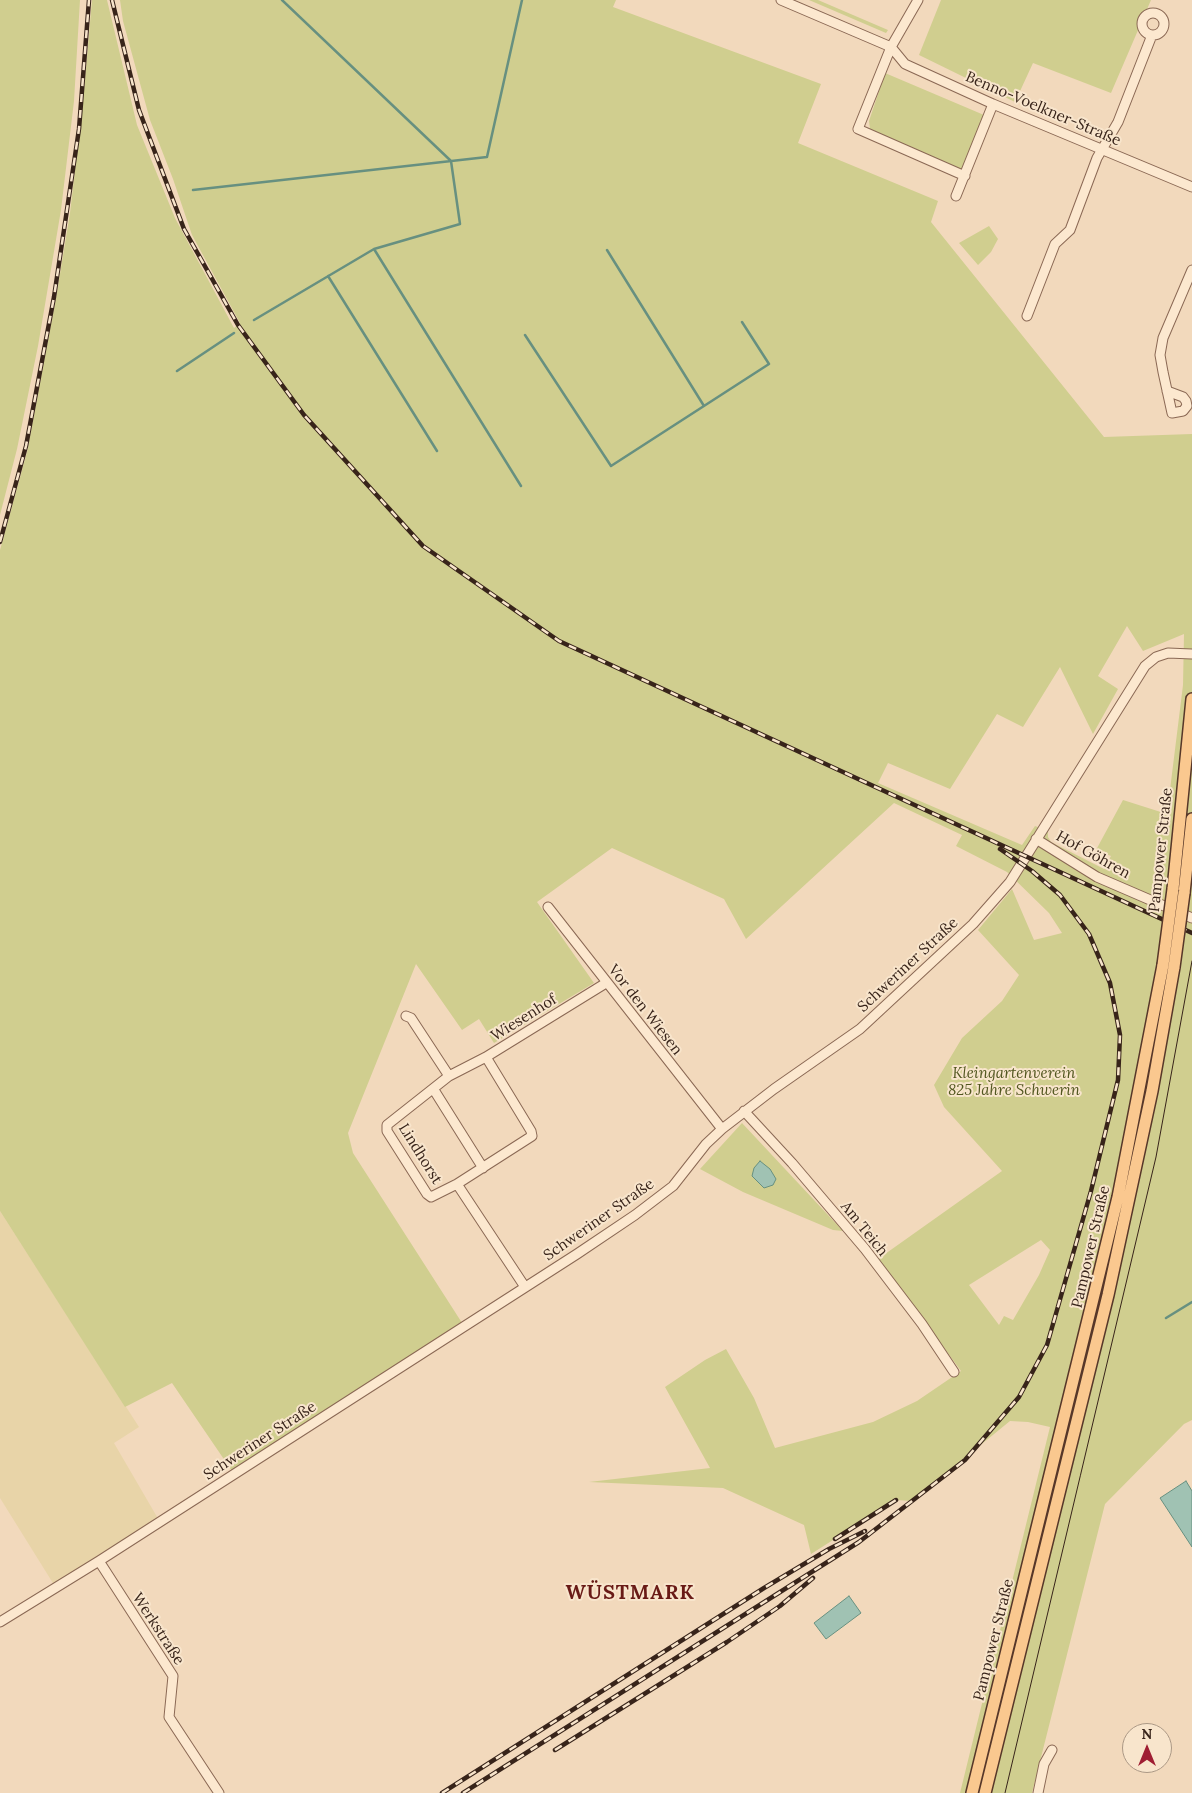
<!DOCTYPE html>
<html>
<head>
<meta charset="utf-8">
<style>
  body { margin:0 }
  #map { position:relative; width:1192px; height:1793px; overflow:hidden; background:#f2d9bc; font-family:Lora,serif }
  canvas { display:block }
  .north { position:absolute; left:1122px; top:1723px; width:50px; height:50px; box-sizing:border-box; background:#f8e5cc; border:1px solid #ab9885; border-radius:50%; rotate:0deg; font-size:14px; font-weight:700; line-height:20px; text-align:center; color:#38241a }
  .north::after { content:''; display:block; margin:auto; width:18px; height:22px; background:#9f1e33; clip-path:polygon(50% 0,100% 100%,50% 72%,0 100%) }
</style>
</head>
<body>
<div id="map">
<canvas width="1192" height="1793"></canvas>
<div class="north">N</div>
</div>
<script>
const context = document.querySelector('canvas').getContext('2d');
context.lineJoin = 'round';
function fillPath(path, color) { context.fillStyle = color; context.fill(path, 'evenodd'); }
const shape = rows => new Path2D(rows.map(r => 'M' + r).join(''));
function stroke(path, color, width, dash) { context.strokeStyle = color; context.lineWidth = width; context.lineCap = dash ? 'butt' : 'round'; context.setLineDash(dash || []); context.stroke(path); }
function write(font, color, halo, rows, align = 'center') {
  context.font = font + ' Lora,serif'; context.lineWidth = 4; context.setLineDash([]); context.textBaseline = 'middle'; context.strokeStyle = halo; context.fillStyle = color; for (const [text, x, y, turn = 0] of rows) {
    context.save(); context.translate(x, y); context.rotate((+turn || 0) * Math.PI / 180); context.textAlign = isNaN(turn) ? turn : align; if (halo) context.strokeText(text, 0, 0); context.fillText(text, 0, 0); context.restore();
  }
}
const farmland = shape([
  [0,1211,139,1427,114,1443,160,1522,56,1588,0,1498]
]);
const green = shape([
  [0,0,80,0,74,101,61,210,38,346,17,449,0,515],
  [92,0,107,0,137,125,175,218,234,328,240,323,192,235,173,179,150,120,123,21,120,0,616,0,613,7,821,84,798,143,938,201,931,222,1104,437,1192,434,1192,1420,1184,1424,1105,1504,1032,1793,960,1793,1050,1427,1028,1422,1010,1421,912,1501,896,1500,811,1554,804,1525,723,1488,589,1482,710,1468,665,1387,705,1360,726,1349,754,1398,775,1448,873,1422,917,1401,961,1371,878,1259,1002,1171,944,1107,934,1085,962,1038,1002,1001,1019,975,978,930,1012,889,1034,940,1062,933,1049,913,1007,872,956,846,962,835,894,803,746,939,724,899,612,848,537,902,594,983,494,1043,479,1019,462,1030,416,964,348,1133,353,1153,464,1326,234,1474,172,1383,125,1407,0,1211,0,550,27,452,56,298,70,213,83,102],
  [1127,626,1143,651,1184,634,1183,685,1167,814,1123,800,1096,850,1111,856,1104,869,1051,842,1048,837,1048,831,1035,826,1022,845,878,783,888,763,950,789,997,714,1023,727,1060,667,1093,734,1118,689,1098,676],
  [1041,1240,1050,1250,1039,1275,1013,1320,1004,1316,999,1325,969,1285],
  [809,0,818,0,888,30,886,33],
  [941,0,1151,0,1111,93,1033,63,1015,102,919,55],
  [885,73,984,115,962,170,870,129,869,121],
  [989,226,998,239,991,252,978,265,959,243],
  [742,1123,843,1231,833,1230,743,1192,700,1169]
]);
const water = shape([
  [760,1161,770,1169,776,1179,773,1185,764,1188,752,1176,754,1168,760,1161],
  [1186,1481,1192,1491,1192,1547,1160,1498,1186,1481],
  [849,1596,861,1613,826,1639,814,1623,849,1596]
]);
const stream = shape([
  [193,190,487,157,522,0],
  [374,249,521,486],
  [607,250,704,406],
  [328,276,437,451],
  [254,320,374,249,460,224,451,161,282,0],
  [525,335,611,466,769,364,742,322],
  [177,371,234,333],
  [1166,1318,1192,1302]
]);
const minor = shape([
  [781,0,891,47,905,64,993,104,1192,187],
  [918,0,891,47,858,129,965,176],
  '1142 24a11 11 0 1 1 22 0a11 11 0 1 1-22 0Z',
  [956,196,993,104],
  [1027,316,1055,244,1070,230,1097,158,1118,122,1152,35],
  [1167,391,1183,397,1186,401,1187,406,1183,411,1172,413,1163,372,1160,355,1163,338,1192,270],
  [1036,839,1097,877,1192,918],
  [548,907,722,1129],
  [406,1016,411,1018,449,1076],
  [486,1057,449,1076,387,1125,387,1131,427,1194,431,1197,457,1184,532,1136,531,1131,486,1057,606,983],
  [434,1090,483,1168],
  [744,1111,792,1163,865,1249,922,1324,954,1372],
  [457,1184,525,1287],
  [99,1561,173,1676,169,1717,219,1793],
  [0,1622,99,1561,577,1254,635,1215,673,1186,706,1144,722,1129,774,1089,860,1029,973,924,1010,882,1145,666,1156,657,1168,653,1192,654],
  [1038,1793,1044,1764,1052,1750]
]);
const major = shape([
  [1173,889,1192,699],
  [1184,893,1192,819],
  [972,1793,1118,1197,1163,965],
  [985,1793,1108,1295,1152,1091,1174,967]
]);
const tram = shape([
  [1005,1793,1156,1157,1192,961]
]);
const rail = shape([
  [112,0,139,110,184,229,238,325,304,415,423,546,559,641,1192,933],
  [0,542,26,446,54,297,79,129,89,0],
  [835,1539,896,1500],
  [555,1750,727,1642,780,1606,813,1578],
  [442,1793,764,1588,829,1549,865,1531],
  [463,1793,859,1542,965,1460,1019,1397,1047,1345,1091,1191,1118,1080,1120,1035,1110,983,1089,934,1060,895,1032,871,1000,849]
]);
const majorBridge = shape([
  [1163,965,1173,889],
  [1174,967,1184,893]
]);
const streetNames = [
  ["Benno-Voelkner-Straße",1043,109,23],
  ["Pampower Straße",1161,850,-84],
  ["Hof Göhren",1093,855,29],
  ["Schweriner Straße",908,965,-43],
  ["Vor den Wiesen",645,1010,52],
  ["Wiesenhof",524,1018,-32],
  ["Lindhorst",420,1154,58],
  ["Schweriner Straße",599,1220,-35],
  ["Am Teich",864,1229,51],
  ["Pampower Straße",1091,1247,-77],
  ["Schweriner Straße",260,1441,-33],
  ["Werkstraße",158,1629,57],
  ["Pampower Straße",994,1640,-76]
];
const parkNames = [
  ["Kleingartenverein",1014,1074],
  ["825 Jahre Schwerin",1014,1091]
];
const districtNames = [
  ["WÜSTMARK",630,1593]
];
fillPath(farmland, '#e8d4a8');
fillPath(green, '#d0ce8f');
fillPath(water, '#a0c2b3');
stroke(water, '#679080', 1);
stroke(stream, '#679080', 2.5);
stroke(minor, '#8a6854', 11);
stroke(major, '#573729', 14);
stroke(minor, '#fce8cf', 9);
stroke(major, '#fac88f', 11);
stroke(tram, '#38241a', 1);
stroke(rail, '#38241a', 4.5);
stroke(rail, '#f8e5cc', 2.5, [8]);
stroke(majorBridge, '#573729', 14, []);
stroke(majorBridge, '#fac88f', 11);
write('15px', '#38241a', '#f8e5cc', streetNames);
write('italic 15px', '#51561f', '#f8e5cc', parkNames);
context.letterSpacing = '1px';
write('bold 20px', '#691a16', '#f8e5cc', districtNames);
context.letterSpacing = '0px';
</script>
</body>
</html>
